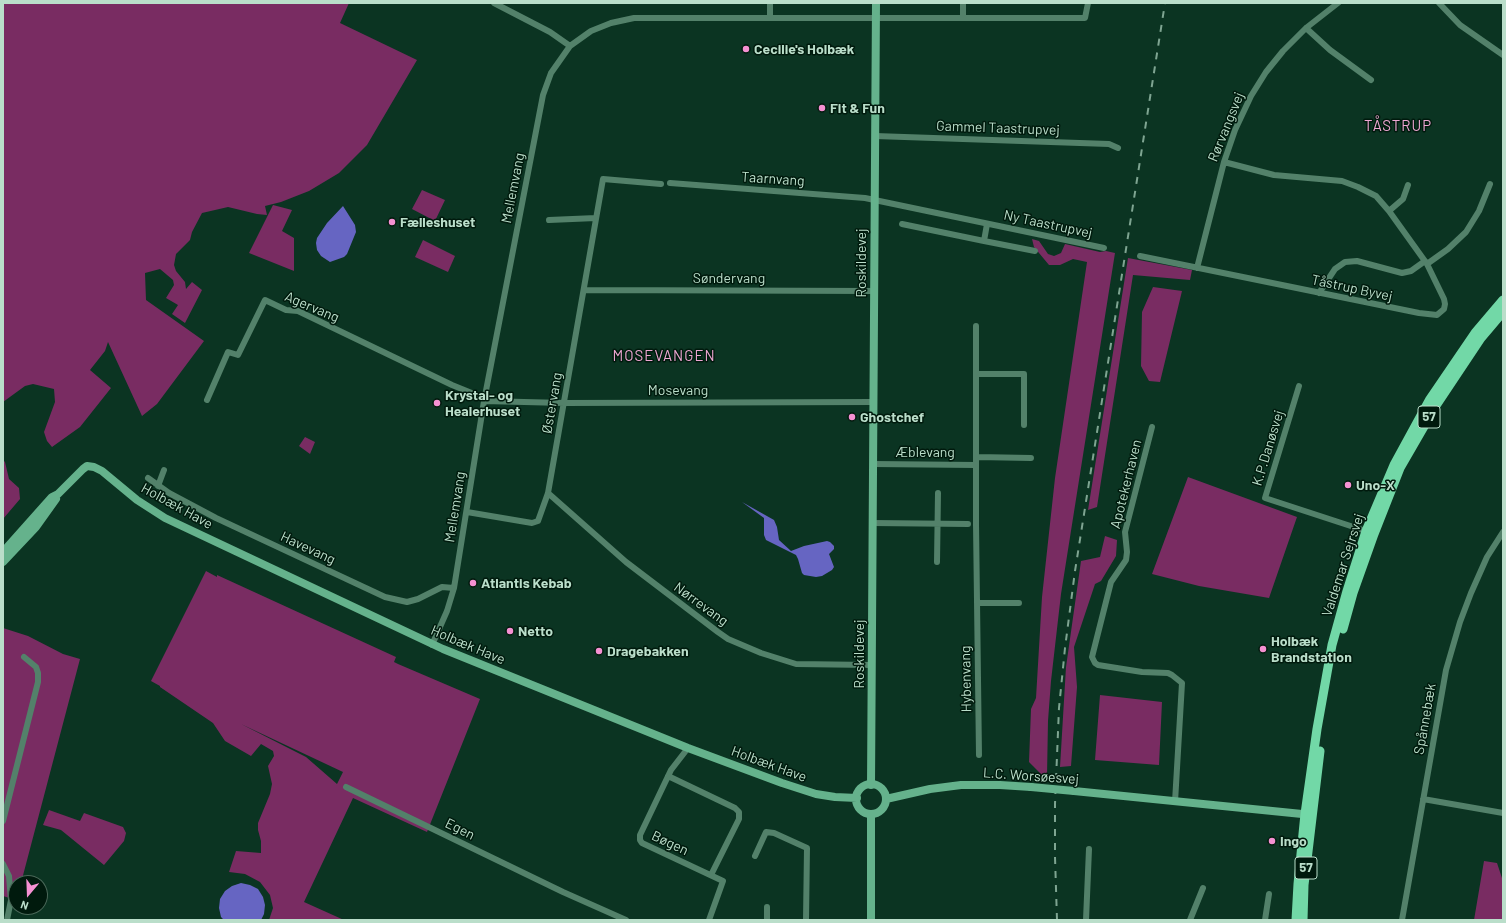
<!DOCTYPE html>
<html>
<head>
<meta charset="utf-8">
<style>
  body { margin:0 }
  #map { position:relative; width:1506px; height:923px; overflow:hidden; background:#0b3422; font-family:Barlow,sans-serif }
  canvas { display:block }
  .frame { position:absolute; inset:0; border:4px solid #badeca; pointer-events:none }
  .north { position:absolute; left:8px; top:875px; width:40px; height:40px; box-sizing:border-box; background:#001a0d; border:1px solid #4a6859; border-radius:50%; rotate:199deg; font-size:11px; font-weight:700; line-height:16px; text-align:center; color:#badeca }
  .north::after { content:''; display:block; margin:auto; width:14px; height:18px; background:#f591d2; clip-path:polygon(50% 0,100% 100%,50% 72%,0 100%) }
</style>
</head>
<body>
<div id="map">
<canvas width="1506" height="923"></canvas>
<div class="frame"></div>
<div class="north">N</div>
</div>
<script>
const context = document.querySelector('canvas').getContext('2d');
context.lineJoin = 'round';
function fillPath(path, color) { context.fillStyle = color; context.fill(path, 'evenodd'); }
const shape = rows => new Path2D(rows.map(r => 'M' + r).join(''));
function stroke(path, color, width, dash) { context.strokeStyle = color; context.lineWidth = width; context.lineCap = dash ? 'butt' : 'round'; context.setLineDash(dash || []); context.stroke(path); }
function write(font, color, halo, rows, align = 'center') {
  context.font = font + ' Barlow,sans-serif'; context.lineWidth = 3; context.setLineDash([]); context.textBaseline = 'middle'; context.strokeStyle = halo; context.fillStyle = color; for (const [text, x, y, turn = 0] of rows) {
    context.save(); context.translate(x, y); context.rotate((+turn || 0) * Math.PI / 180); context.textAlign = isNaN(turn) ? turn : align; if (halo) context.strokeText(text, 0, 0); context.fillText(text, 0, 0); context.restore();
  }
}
const green = shape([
  [3,3,349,3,340,23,417,60,367,145,339,173,309,191,281,202,265,206,267,215,257,214,228,207,202,213,192,232,190,240,176,254,174,265,176,271,185,282,186,289,192,282,202,290,185,323,172,314,178,305,166,298,174,285,173,280,160,269,145,273,146,300,204,341,157,404,142,416,108,342,105,351,90,370,111,388,80,427,52,447,47,441,44,432,55,402,54,389,33,384,25,386,3,402],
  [422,190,445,200,435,221,412,209],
  [273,205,292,210,282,231,294,238,294,271,249,253],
  [1032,239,1039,241,1048,254,1054,256,1061,253,1065,244,1100,252,1106,251,1115,253,1061,594,1051,681,1048,721,1047,776,1043,776,1029,762,1031,709,1036,698,1042,597,1055,478,1087,262,1073,259,1060,265,1049,265,1034,247],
  [423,240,455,256,448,272,415,257],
  [1128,258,1192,270,1190,280,1133,275,1097,507,1088,510],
  [1153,287,1182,291,1160,382,1149,381,1141,366,1142,312],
  [305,437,315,442,310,454,299,446],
  [3,460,5,462,9,479,19,488,20,499,3,519],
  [1188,477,1297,517,1269,598,1199,586,1152,574],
  [1105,536,1117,540,1116,556,1101,581,1095,584,1074,647,1077,687,1071,766,1060,767,1066,667,1081,561,1100,557],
  [206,571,217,577,217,575,396,657,394,662,398,664,480,699,427,832,353,798,304,902,344,920,269,920,273,908,270,895,260,882,245,874,229,872,236,851,261,853,261,841,258,830,258,823,270,794,272,784,268,766,274,756,273,751,261,744,251,756,225,741,213,723,160,687,160,686,151,681],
  [241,724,343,772,337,784,306,757],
  [3,628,28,636,63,654,80,659,21,883,16,883,16,900,3,896],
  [1100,695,1162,702,1159,765,1095,760],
  [49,810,80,821,84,813,123,827,126,833,124,841,104,865,61,830,43,825],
  [1484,861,1497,863,1503,881,1503,920,1474,920]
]);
const water = shape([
  [343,206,355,225,356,232,347,254,344,257,330,262,321,256,317,250,316,243,317,238,327,223],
  [742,502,774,520,777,527,779,540,791,551,804,546,827,541,830,542,834,546,834,549,829,554,834,567,832,570,822,576,816,577,804,575,802,573,798,559,796,555,766,540,764,535,764,518],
  [241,883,250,885,258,889,263,897,265,905,264,914,261,920,224,920,221,917,219,908,220,899,225,891,232,886]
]);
const street = shape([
  [494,3,550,32,570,46],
  [1439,3,1460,25,1503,55],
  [963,17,963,3],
  [770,18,770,3],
  [1306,28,1330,50,1371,80],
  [875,136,1109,144,1118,148],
  [670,183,865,198,1104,248],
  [1389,211,1403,199,1408,185],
  [549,220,596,218],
  [902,224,984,241,987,224],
  [984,241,1035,251],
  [1140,256,1419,313,1437,315,1444,309,1445,304,1444,299,1427,264,1389,211,1376,196,1358,187,1342,181,1274,175,1224,162],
  [1427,264,1448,249,1466,232,1479,211,1490,184],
  [1197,268,1224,162,1235,130,1251,96,1266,72,1283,51,1306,28,1338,3],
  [584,290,874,291],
  [1319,293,1335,269,1345,262,1357,261,1402,273,1411,271,1425,261],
  [976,326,976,524,979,755],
  [976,374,1024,374,1024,425],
  [1299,386,1265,498,1369,532],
  [207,400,228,352,238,355,265,300,286,310,298,311,452,385,484,398],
  [484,401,564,403,873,402],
  [1152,427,1125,532,1127,552,1126,560,1111,582,1092,657,1095,663,1098,665,1142,672,1168,673,1172,675,1182,683,1175,802],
  [977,457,1031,458],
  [873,464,976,465],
  [148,478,169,493,216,518,385,597,407,602,418,599,442,587,454,588],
  [158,486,164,470],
  [548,493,626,562,718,632,728,639,761,653,796,664,871,665],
  [467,512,532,523,538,521,548,493,603,179,661,184],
  [872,523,968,524],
  [937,562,938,493],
  [977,603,1019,603],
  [432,645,447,611,454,588,484,401,543,95,551,73,570,46,591,31,611,23,634,18,1085,18,1088,3],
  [688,748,671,770,640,835,640,840,642,843,723,881,709,920],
  [668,776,735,808,739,812,739,819,711,875],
  [346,787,563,892,626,920],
  [1423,799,1503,813],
  [3,821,38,682,38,673,36,667,24,657],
  [755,856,766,832,774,833,807,848,806,920],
  [3,864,9,876,11,900,7,920],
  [767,907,767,920],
  [1086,920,1089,849],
  [1190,920,1203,888],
  [1265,920,1269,894],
  [1402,920,1446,670,1460,622,1471,593,1487,557,1503,532]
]);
const secondary = shape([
  [3,552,52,497,58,494,83,469,87,466,94,467,102,471,137,500,165,518,443,649,688,748,782,783,816,794,835,797,857,798],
  [3,562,36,527,56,499],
  '856 799a15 15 0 1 1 30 0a15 15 0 1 1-30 0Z',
  [871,785,876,3],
  [1074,791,1312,815],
  [886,799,930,789,961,785,1000,785,1031,787],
  [871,920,871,814]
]);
const primary = shape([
  [1343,629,1353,593,1374,534,1400,468,1437,404,1481,338,1503,312],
  [1296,920,1298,884,1305,814,1317,729,1332,645,1347,591,1366,531,1394,465,1430,399,1475,333,1503,300],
  [1303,920,1304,885,1320,751]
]);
const rail = shape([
  [1057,920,1055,857,1055,804,1059,708,1065,648,1075,571,1165,3]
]);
const secondaryBridge = shape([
  [1031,787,1074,791]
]);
const markers = [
  [746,49,4,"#f591d2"],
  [822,108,4,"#f591d2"],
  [392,222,4,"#f591d2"],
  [437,403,4,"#f591d2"],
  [852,417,4,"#f591d2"],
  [1348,485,4,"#f591d2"],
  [473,583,4,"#f591d2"],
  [510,631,4,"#f591d2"],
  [1263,649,4,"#f591d2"],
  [599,651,4,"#f591d2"],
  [1272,841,4,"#f591d2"]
];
const shields = [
  [1429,417,22],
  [1306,868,22]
];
const shieldNames = [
  ["57",1429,417],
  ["57",1306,868]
];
const poiNames = [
  ["Cecilie's Holbæk",754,49],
  ["Fit & Fun",830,108],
  ["Fælleshuset",400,222],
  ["Krystal- og",445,395],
  ["Healerhuset",445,411],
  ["Ghostchef",860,417],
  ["Uno-X",1356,485],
  ["Atlantis Kebab",481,583],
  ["Netto",518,631],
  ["Holbæk",1271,641],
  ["Brandstation",1271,657],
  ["Dragebakken",607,651],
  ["Ingo",1280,841]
];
const streetNames = [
  ["Rørvangsvej",1226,127,-68],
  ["Gammel Taastrupvej",998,128,2],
  ["Taarnvang",773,179,4],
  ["Mellemvang",513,188,-79],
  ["Ny Taastrupvej",1048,224,12],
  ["Roskildevej",861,263,-90],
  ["Søndervang",729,278],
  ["Tåstrup Byvej",1352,288,12],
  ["Agervang",312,307,23],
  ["Mosevang",678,390],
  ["Østervang",552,403,-80],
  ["K.P.Danøsvej",1268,448,-73],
  ["Æblevang",925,452],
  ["Apotekerhaven",1126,484,-76],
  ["Holbæk Have",177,506,29],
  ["Mellemvang",455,507,-81],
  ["Havevang",308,548,25],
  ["Valdemar Sejrsvej",1343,565,-72],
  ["Nørrevang",701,604,36],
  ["Holbæk Have",468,645,23],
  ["Roskildevej",859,654,-90],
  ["Hybenvang",966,679,-91],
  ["Spånnebæk",1425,719,-80],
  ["Holbæk Have",769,764,20],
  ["L.C. Worsøesvej",1031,776,4],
  ["Egen",460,829,26],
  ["Bøgen",670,843,25]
];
const neighbourhoodNames = [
  ["TÅSTRUP",1398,126],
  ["MOSEVANGEN",664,356]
];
fillPath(green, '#792c62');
fillPath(water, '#6665c2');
stroke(street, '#53816a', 6);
stroke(secondary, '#65b28c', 8);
stroke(primary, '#72d8a7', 9);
stroke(rail, '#7fa592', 2, [7, 7]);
stroke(secondaryBridge, '#65b28c', 8);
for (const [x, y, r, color] of markers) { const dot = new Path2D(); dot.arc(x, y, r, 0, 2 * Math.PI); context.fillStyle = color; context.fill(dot); stroke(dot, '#001a0d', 1.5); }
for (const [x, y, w] of shields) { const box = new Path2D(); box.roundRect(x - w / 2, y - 11, w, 22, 3); context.fillStyle = '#001a0d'; context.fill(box); stroke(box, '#badeca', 1); }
write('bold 13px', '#badeca', null, shieldNames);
write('bold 14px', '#badeca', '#001a0d', poiNames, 'left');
write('14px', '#badeca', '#001a0d', streetNames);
context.letterSpacing = '1px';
write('15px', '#eda7d3', '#001a0d', neighbourhoodNames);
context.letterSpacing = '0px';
</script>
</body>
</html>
